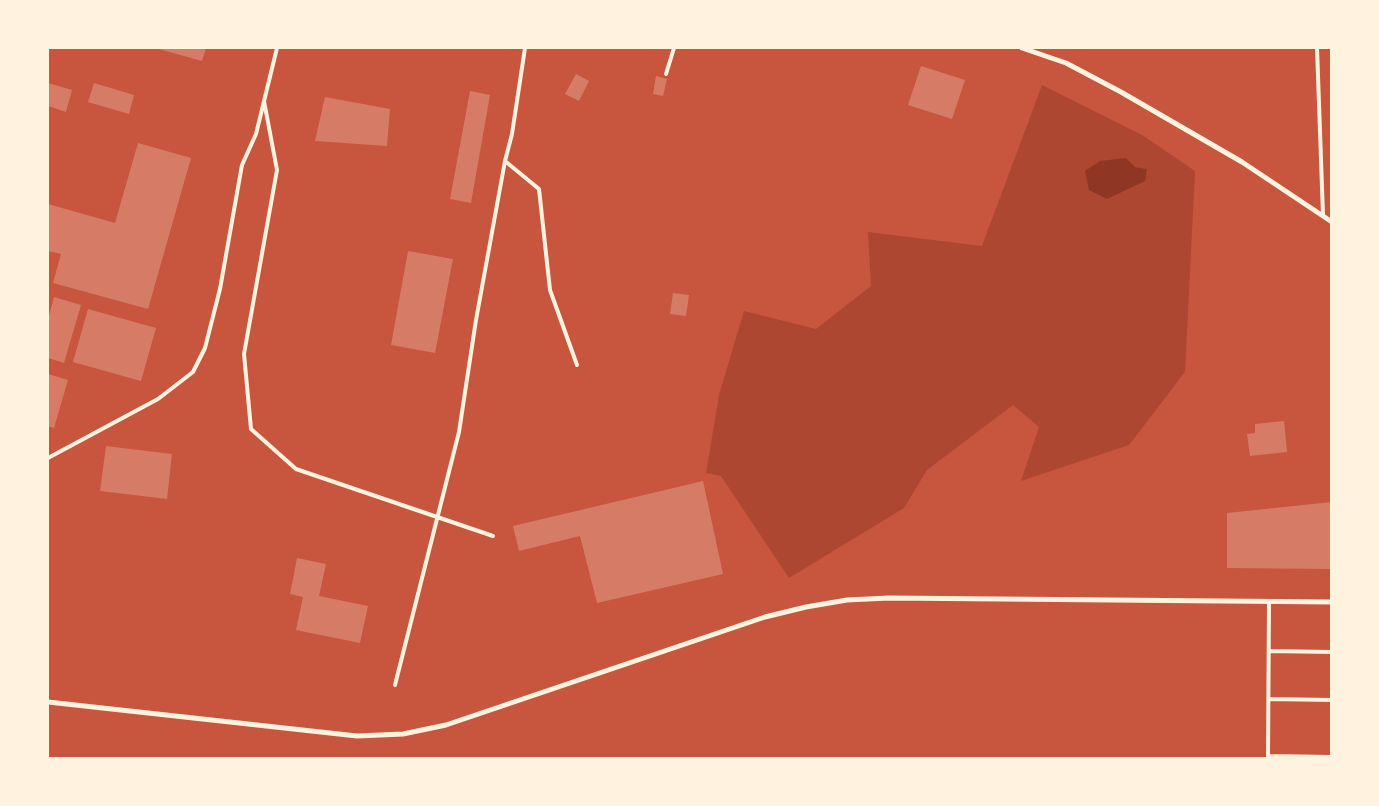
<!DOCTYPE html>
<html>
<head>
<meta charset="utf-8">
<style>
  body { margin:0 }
  #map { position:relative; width:1379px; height:806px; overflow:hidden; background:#c8553d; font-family:Ubuntu,sans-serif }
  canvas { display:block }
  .frame { position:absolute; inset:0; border:49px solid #fff3e0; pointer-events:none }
</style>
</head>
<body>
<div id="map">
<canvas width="1379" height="806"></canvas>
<div class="frame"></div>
</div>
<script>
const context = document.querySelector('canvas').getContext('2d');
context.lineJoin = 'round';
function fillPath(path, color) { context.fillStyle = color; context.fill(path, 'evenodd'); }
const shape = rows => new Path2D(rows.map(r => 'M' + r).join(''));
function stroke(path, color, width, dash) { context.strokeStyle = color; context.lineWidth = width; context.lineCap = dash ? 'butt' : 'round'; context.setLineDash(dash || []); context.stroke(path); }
const green = shape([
  [1042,85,1142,135,1195,171,1185,372,1129,445,1021,481,1039,427,1013,405,927,470,904,508,789,578,721,476,706,473,719,395,744,311,816,329,871,286,868,232,982,246],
  [1135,167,1147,169,1089,190]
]);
const water = shape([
  [1126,158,1135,167,1147,169,1145,181,1107,199,1089,190,1085,171,1100,161]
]);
const building = shape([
  [155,48,206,48,202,61],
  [921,66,965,80,952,119,908,105],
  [576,74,589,81,579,101,565,94],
  [656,76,667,79,663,96,653,94],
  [48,83,72,90,66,112,48,106],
  [94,83,134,95,129,114,88,102],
  [470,91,490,95,471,203,450,199],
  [325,97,390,109,387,146,315,141],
  [138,143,191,158,148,309,53,283,61,254,48,251,48,204,115,223],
  [408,251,453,259,435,353,391,345],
  [673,293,689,295,686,316,670,314],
  [54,297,81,305,64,363,48,358,48,319],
  [88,309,156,328,141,381,73,362],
  [48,374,68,380,54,428,48,426],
  [1284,421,1287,452,1250,456,1247,434,1255,433,1255,424],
  [106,446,172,454,167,499,100,491],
  [703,481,723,574,597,603,580,536,519,551,513,526],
  [1332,502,1332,569,1227,568,1227,513],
  [297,558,326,564,319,596,368,606,360,643,296,630,303,597,290,594]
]);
const service = shape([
  [525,48,512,134,505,161,539,189,550,290,577,365],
  [1317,48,1323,215],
  [666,74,674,48],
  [264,101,277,170,244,354,251,429,296,469,493,536],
  [48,458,158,399,193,372,205,348,220,289,242,165,256,134,277,48],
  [1269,601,1268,756,1332,757],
  [1269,651,1332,652],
  [395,685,459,432,476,320,505,161],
  [1269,699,1332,700]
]);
const minor = shape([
  [1022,48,1066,63,1121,92,1242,162,1332,222],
  [48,702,357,736,403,734,446,725,765,617,806,607,847,600,889,598,1332,602]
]);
fillPath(green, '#ae4732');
fillPath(water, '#8f3625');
fillPath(building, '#d67c66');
stroke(service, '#fff3e0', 4);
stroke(minor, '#fff3e0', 5);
</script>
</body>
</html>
